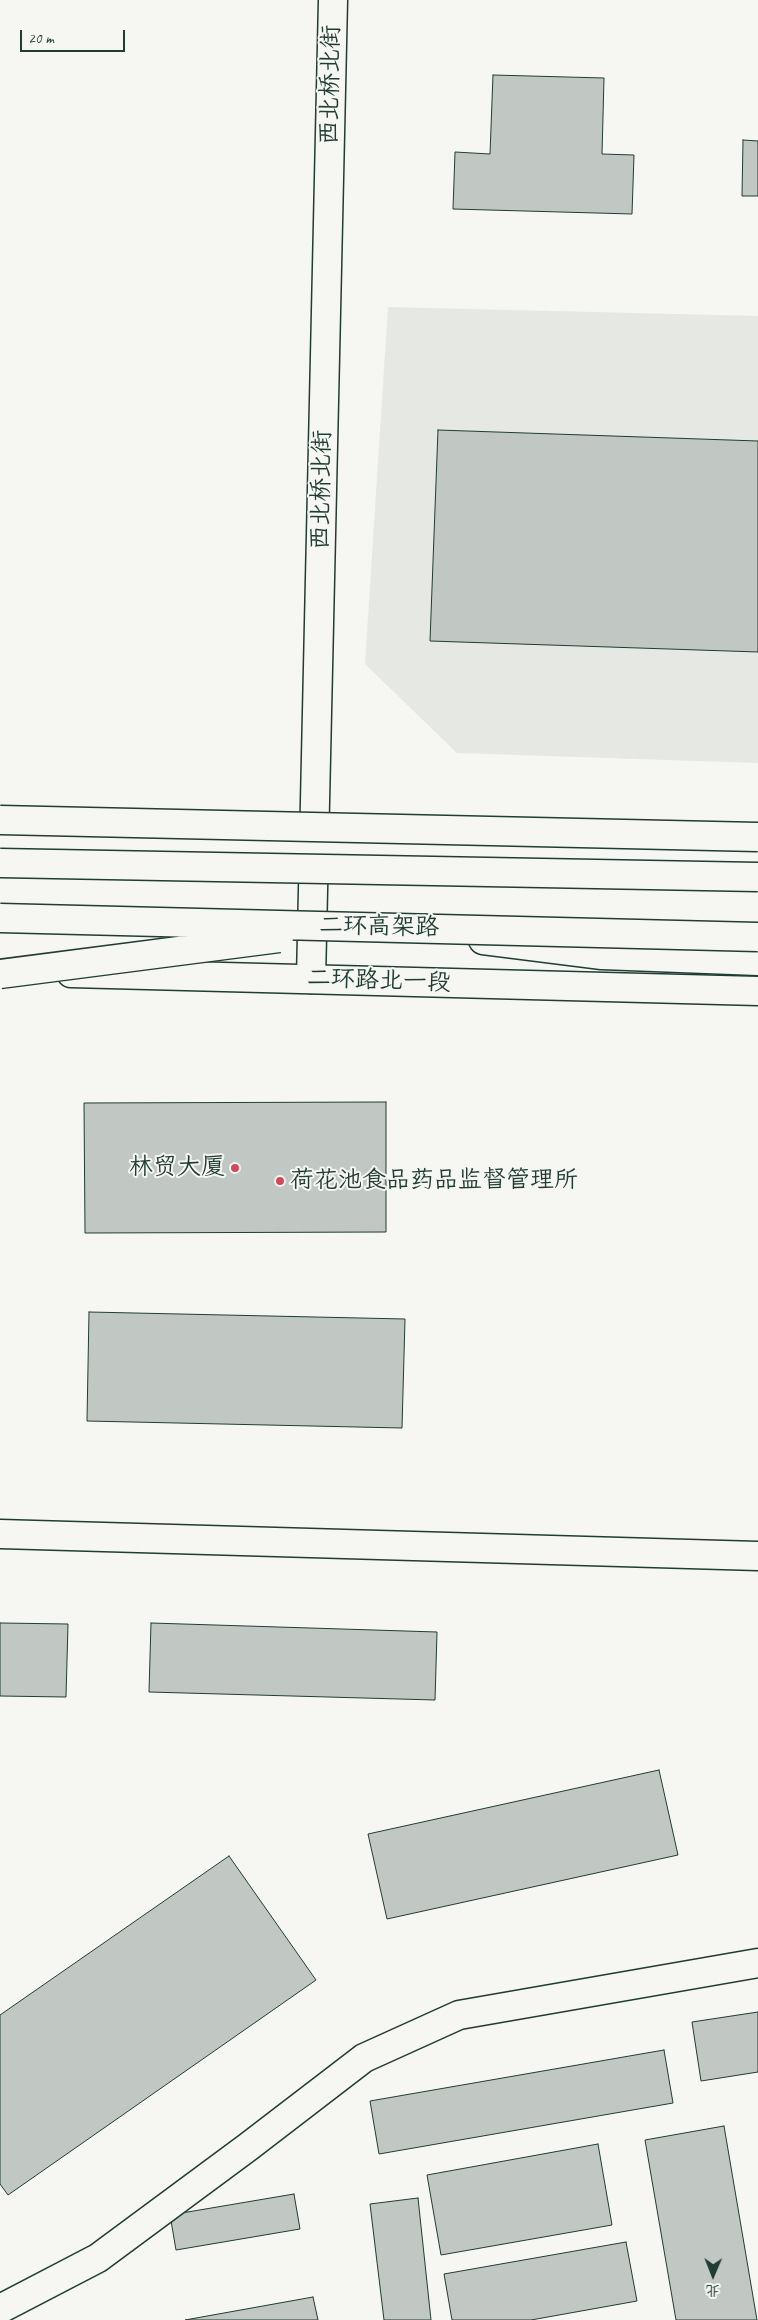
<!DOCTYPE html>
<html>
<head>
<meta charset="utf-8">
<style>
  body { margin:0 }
  #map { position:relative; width:758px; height:2320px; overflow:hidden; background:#f6f6f2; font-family:Caveat,"LXGW WenKai TC",sans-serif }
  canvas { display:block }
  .north { position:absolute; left:688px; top:2250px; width:50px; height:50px; -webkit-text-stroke:4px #f6f6f2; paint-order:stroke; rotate:181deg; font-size:14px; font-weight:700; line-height:20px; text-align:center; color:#1f3d34 }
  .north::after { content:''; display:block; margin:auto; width:18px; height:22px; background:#1f3d34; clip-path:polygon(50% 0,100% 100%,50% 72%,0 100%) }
  .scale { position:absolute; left:20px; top:30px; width:105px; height:22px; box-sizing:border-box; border:2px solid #1f3d34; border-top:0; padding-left:6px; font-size:15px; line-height:18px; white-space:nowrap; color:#1f3d34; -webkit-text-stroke:4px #f6f6f2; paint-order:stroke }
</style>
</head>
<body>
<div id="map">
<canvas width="758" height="2320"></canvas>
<div class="north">北</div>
<div class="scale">20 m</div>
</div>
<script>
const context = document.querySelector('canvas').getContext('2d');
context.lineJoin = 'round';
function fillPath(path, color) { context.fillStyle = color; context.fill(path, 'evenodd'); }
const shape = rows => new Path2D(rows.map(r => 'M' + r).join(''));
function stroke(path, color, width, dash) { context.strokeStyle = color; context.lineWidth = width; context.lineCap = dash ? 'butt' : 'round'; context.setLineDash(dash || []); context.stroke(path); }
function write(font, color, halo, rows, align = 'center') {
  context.font = font + ' Caveat,"LXGW WenKai TC",sans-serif'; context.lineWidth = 4; context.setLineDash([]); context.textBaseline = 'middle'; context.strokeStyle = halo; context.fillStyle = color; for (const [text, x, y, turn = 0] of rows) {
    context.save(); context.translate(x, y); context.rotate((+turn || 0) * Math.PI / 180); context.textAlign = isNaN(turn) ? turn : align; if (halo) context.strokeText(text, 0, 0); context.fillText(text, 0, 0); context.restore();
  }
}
const built = shape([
  [388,307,758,316,758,763,457,753,365,664]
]);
const building = shape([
  [493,75,604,78,602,154,634,155,632,214,453,209,455,152,490,154,493,75],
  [743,140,758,141,758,196,742,196,743,140],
  [438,430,758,441,758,652,430,641,438,430],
  [386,1102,386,1232,85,1233,84,1103,386,1102],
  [89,1312,405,1319,402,1428,87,1421,89,1312],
  [0,1623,68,1624,66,1697,0,1696,0,1623],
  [151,1623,437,1632,435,1700,149,1692,151,1623],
  [659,1770,678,1855,387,1919,368,1834,659,1770],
  [229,1856,316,1980,8,2195,0,2184,0,2015,229,1856],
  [758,2012,758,2072,701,2081,692,2022,758,2012],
  [664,2050,673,2103,379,2154,370,2101,664,2050],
  [724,2126,757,2320,676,2320,645,2140,724,2126],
  [598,2144,612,2225,441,2255,427,2175,598,2144],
  [294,2194,300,2229,176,2250,170,2215,294,2194],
  [418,2198,431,2320,384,2320,370,2204,418,2198],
  [626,2242,637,2301,531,2320,452,2320,444,2274,626,2242],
  [313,2297,318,2320,185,2320,313,2297]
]);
const minor = shape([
  [0,1534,758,1556],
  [0,2309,98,2258,248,2147,364,2058,459,2015,758,1963]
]);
const tertiary = shape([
  [311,979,333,0]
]);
const secondary = shape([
  [0,839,758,856],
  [71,973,758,991]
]);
const trunk = shape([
  [483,940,602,955,758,961]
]);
const trunkBridge = shape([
  [0,820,758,837],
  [0,863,758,877],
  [0,918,758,937],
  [0,974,279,938]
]);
const markers = [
  [235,1168,5,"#d1495b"],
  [280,1181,5,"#d1495b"]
];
const streetNames = [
  ["西北桥北街",331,85,-89],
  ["西北桥北街",322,490,-89],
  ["二环高架路",379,927,1],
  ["二环路北一段",379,981,2]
];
const poiNames = [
  ["林贸大厦",225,1168],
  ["荷花池食品药品监督管理所",290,1181,"left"]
];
fillPath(built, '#e6e8e4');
fillPath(building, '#c1c8c3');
stroke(building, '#1f3d34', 1);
stroke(minor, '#1f3d34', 31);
stroke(tertiary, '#1f3d34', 31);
stroke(secondary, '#1f3d34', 31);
stroke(trunk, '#1f3d34', 31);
stroke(minor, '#f6f6f2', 28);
stroke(tertiary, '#f6f6f2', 28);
stroke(secondary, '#f6f6f2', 28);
stroke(trunk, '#f6f6f2', 28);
stroke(trunkBridge, '#1f3d34', 31, []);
stroke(trunkBridge, '#f6f6f2', 28);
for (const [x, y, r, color] of markers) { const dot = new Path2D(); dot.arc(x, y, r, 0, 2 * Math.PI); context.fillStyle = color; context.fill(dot); stroke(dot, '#f6f6f2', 2); }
write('24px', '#1f3d34', '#f6f6f2', streetNames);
write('24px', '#1f3d34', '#f6f6f2', poiNames, 'right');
</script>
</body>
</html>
